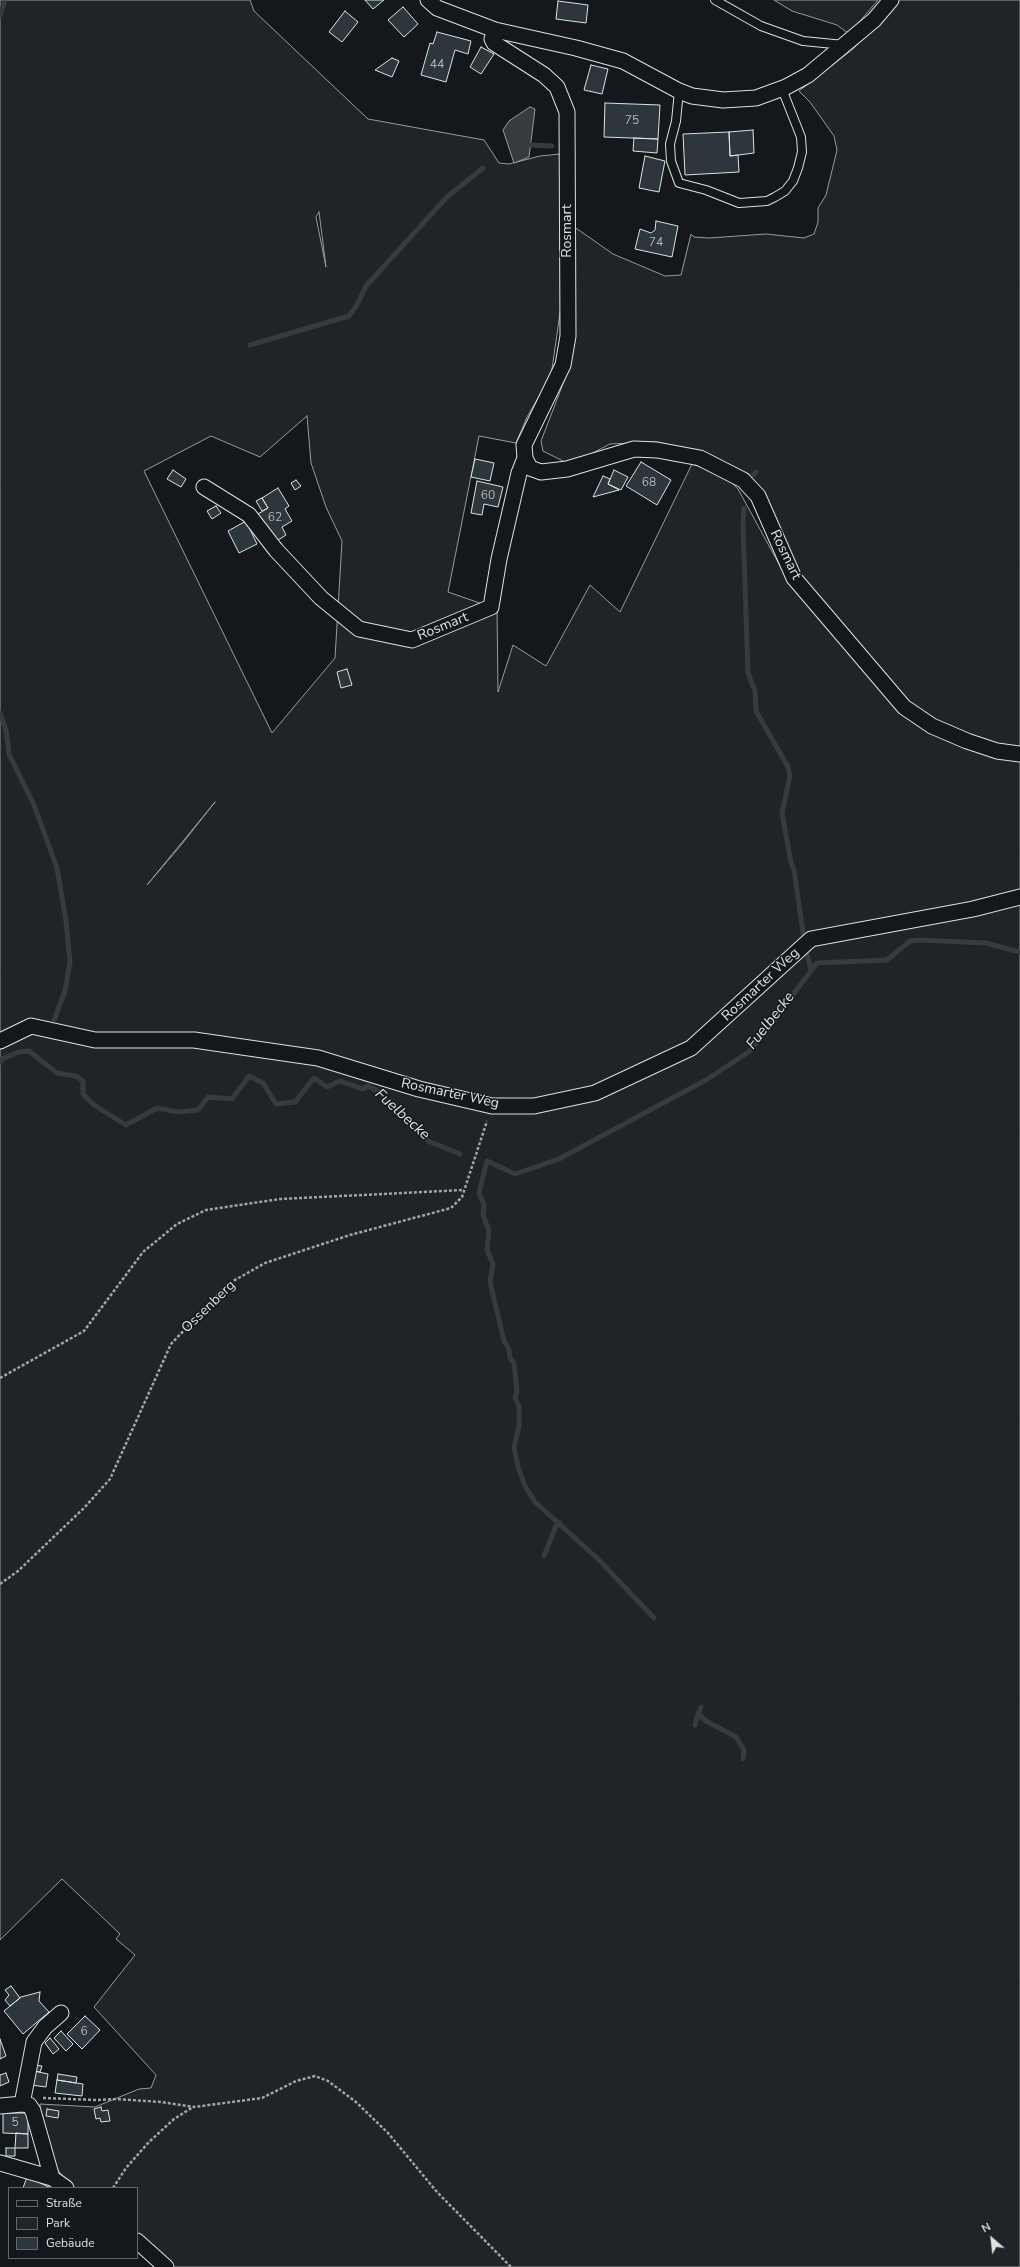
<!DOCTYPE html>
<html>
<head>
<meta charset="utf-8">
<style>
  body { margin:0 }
  #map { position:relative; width:1020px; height:2267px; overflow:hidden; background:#14181c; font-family:"Nunito Sans",sans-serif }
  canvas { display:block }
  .legend { position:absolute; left:8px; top:2187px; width:130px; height:72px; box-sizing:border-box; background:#14181c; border:1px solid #626a69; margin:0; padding:5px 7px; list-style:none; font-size:12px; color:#d8e6dc }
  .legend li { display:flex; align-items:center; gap:8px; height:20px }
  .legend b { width:20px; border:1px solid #626a69 }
  .north { position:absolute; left:972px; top:2219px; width:40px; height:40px; -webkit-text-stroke:3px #14181c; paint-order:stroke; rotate:332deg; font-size:11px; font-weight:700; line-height:16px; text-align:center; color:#d8e6dc }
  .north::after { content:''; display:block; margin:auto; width:14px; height:18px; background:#d8e6dc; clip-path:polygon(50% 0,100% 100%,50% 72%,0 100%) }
</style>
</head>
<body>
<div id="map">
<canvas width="1020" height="2267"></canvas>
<ul class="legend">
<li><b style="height:5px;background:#14181c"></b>Straße</li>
<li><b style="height:11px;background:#202428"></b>Park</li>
<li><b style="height:11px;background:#2c363c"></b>Gebäude</li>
</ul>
<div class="north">N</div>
</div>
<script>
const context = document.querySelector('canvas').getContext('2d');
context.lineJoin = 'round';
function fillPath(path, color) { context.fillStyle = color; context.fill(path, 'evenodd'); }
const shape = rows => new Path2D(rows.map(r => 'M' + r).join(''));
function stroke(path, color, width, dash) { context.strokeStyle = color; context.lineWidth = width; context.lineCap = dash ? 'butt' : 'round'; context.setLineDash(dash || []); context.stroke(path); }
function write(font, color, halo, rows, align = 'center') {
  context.font = font + ' "Nunito Sans",sans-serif'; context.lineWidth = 3; context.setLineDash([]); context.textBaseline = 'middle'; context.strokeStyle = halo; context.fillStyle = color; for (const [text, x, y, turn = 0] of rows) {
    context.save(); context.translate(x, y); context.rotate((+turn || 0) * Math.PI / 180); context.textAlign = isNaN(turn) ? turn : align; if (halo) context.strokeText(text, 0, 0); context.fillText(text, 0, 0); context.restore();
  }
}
const green = shape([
  [0,0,250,0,254,11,368,119,484,140,499,163,509,164,540,156,560,154,563,292,551,376,527,417,516,443,479,436,448,592,497,609,498,692,513,645,546,666,590,585,620,612,692,464,725,476,738,489,791,586,902,709,795,568,761,490,749,474,703,452,657,442,610,444,583,458,565,462,543,451,541,441,566,376,575,287,573,226,613,254,665,276,681,275,691,234,694,237,709,238,766,234,804,238,814,234,818,222,818,208,826,195,837,150,834,136,810,102,799,91,853,49,899,0,1020,0,1020,2267,174,2267,137,2235,137,2188,73,2188,56,2168,42,2128,40,2104,95,2107,139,2089,151,2088,156,2075,94,2007,135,1955,116,1939,120,1934,62,1879,0,1940,0,0],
  [319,212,326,267,316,217,319,212],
  [307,416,311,463,326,507,342,541,335,658,272,733,144,471,211,436,260,457,307,416],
  [215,802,182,844,147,885,215,802],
  [774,0,878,0,849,34,837,25,792,11,774,0]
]);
const water = shape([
  [530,107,535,109,529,157,514,163,503,130,509,121,530,107]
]);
const stream = shape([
  [0,16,4,3],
  [530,145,552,146],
  [250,345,349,316,358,303,366,286,447,197,483,168],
  [751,477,756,472],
  [744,508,743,526,748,673,755,691,756,711,788,767,790,776,782,813,791,863,794,870,804,939],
  [0,713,6,730,9,754,34,805,57,868,66,921,70,962,65,991,54,1020],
  [806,951,811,969],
  [0,1062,2,1059,19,1052,29,1051,57,1073,76,1076,83,1081,83,1094,94,1105,126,1125,157,1108,178,1112,198,1110,208,1097,232,1099,249,1076,263,1083,276,1104,295,1102,314,1078,327,1087,340,1081,363,1089,368,1086,379,1092,428,1141,460,1154],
  [544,1556,556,1526,560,1523],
  [654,1618,598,1559,535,1502,525,1486,518,1467,514,1447,519,1426,519,1406,515,1398,517,1391,514,1363,510,1358,509,1349,504,1341,490,1282,493,1264,487,1250,489,1231,483,1215,484,1205,479,1193,487,1161,515,1174,559,1159,706,1080,750,1051,817,963,887,960,910,941,919,940,986,943,1020,952],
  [701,1707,698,1714,706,1721,736,1737,744,1750,743,1759],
  [695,1725,698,1714]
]);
const building = shape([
  [365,0,384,0,373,9,365,0],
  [558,1,588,5,586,23,556,19,558,1],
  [403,7,418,24,404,37,388,20,403,7],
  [345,11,358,22,342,42,329,32,345,11],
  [437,32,471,41,468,54,455,50,446,82,421,75,430,43,433,44,437,32],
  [481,47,494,54,481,74,470,67,481,47],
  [392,58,399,61,392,77,375,70,392,58],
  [591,65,608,69,602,94,584,90,591,65],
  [605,103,660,105,658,139,604,137,605,103],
  [753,130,754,153,730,156,729,132,753,130],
  [729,132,730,156,738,155,739,172,685,175,683,134,729,132],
  [634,138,658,139,657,153,633,151,634,138],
  [645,156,665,161,659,192,639,188,645,156],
  [656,221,678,226,672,257,635,249,640,229,651,233,655,230,656,221],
  [475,459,494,463,490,481,471,477,475,459],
  [641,462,671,480,657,505,626,486,641,462],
  [173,470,186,479,181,487,167,479,173,470],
  [614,470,628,477,621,490,608,484,614,470],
  [603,476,610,479,608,484,619,490,593,497,603,476],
  [296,480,301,486,295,490,291,483,296,480],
  [477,481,503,487,498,507,484,504,482,515,471,513,477,481],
  [278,488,289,506,285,509,292,521,282,527,286,535,275,542,258,514,268,508,262,498,278,488],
  [262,498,268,508,262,511,256,501,262,498],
  [216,506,221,513,212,519,207,511,216,506],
  [246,521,257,544,239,553,228,531,246,521],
  [347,669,352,685,341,688,337,672,347,669],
  [11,1986,20,1998,10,2006,5,2000,9,1995,5,1990,11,1986],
  [40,1992,39,2001,49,2012,23,2034,4,2011,21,1997,40,1992],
  [85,2016,100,2030,82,2049,67,2034,85,2016],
  [61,2031,73,2044,66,2051,54,2038,61,2031],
  [50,2038,59,2049,53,2054,45,2043,50,2038],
  [0,2039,6,2056,0,2059,0,2039],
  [35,2065,42,2066,40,2072,34,2071,35,2065],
  [34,2071,48,2074,46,2087,31,2085,34,2071],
  [6,2073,9,2082,0,2086,0,2075,6,2073],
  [58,2074,77,2077,76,2083,57,2080,58,2074],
  [57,2080,83,2084,82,2096,55,2093,57,2080],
  [101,2107,102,2111,108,2110,110,2121,101,2122,100,2118,96,2119,94,2109,101,2107],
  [47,2109,59,2111,58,2118,46,2116,47,2109],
  [3,2113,28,2113,28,2134,3,2133,3,2113],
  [16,2133,28,2134,28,2148,15,2148,16,2133],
  [6,2148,15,2148,15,2156,6,2156,6,2148],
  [27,2177,51,2188,23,2188,27,2177]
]);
const path = shape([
  [0,1378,84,1331,143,1252,177,1224,206,1210,280,1199,464,1190],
  [0,1584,18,1571,85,1507,110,1479,171,1344,228,1284,265,1263,350,1235,451,1208,462,1197,487,1121],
  [43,2098,96,2100,116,2099,161,2102,194,2107,262,2098,296,2081,315,2076,328,2081,356,2102,388,2133,437,2192,511,2267],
  [113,2188,126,2168,149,2142,174,2119,193,2107]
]);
const service = shape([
  [715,0,761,26,803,41,844,45],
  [679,91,676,121,670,144,671,161,679,183,706,190,739,203,767,201,775,197,785,191,793,181,798,168,802,152,801,137,782,89]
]);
const minor = shape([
  [428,0,437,8,495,30,576,48,623,61,679,91,692,96,723,100,756,98,786,87,808,75,874,20,891,0],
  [495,30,492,39,494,43,544,75,557,87,567,112,568,336,563,365,524,445,525,458,530,468,541,472,567,469,634,449,657,450,700,458,743,480,758,496,794,578,904,707,932,726,967,741,997,751,1020,754],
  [204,487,249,515,276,550,321,598,359,629,412,640,491,607,499,559,519,473,525,458],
  [0,1041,31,1026,95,1040,194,1040,318,1058,419,1089,492,1106,534,1106,595,1093,691,1048,811,939,973,909,1020,897],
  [22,2104,34,2042,45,2027,61,2013],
  [0,2106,22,2104,29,2105,33,2111,52,2178],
  [0,2163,52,2178,66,2188],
  [137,2241,166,2267]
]);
const numberNames = [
  ["44",437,65],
  ["75",632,121],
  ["74",656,243],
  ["68",649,483],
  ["60",488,496],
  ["62",275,518],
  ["6",84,2032],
  ["5",15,2123]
];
const streetNames = [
  ["Rosmart",568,231,-90],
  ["Rosmart",785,555,64],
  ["Rosmart",443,627,-22],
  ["Rosmarter Weg",761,985,-43],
  ["Rosmarter Weg",450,1094,12],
  ["Ossenberg",209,1307,-44]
];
const waterNames = [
  ["Fuelbecke",771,1021,-52],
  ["Fuelbecke",402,1115,42]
];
fillPath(green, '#202428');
stroke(green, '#939e99', 1);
fillPath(water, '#363b3e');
stroke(water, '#939e99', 1);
stroke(stream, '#363b3e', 5);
fillPath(building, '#2c363c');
stroke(building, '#d8e6dc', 1);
stroke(service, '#d8e6dc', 10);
stroke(minor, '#d8e6dc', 17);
stroke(path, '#9da8a2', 2.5, [3, 2]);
stroke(service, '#14181c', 8);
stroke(minor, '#14181c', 15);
write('12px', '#adbab4', null, numberNames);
write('14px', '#d8e6dc', '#14181c', streetNames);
write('italic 15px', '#d8e6dc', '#14181c', waterNames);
</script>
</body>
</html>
